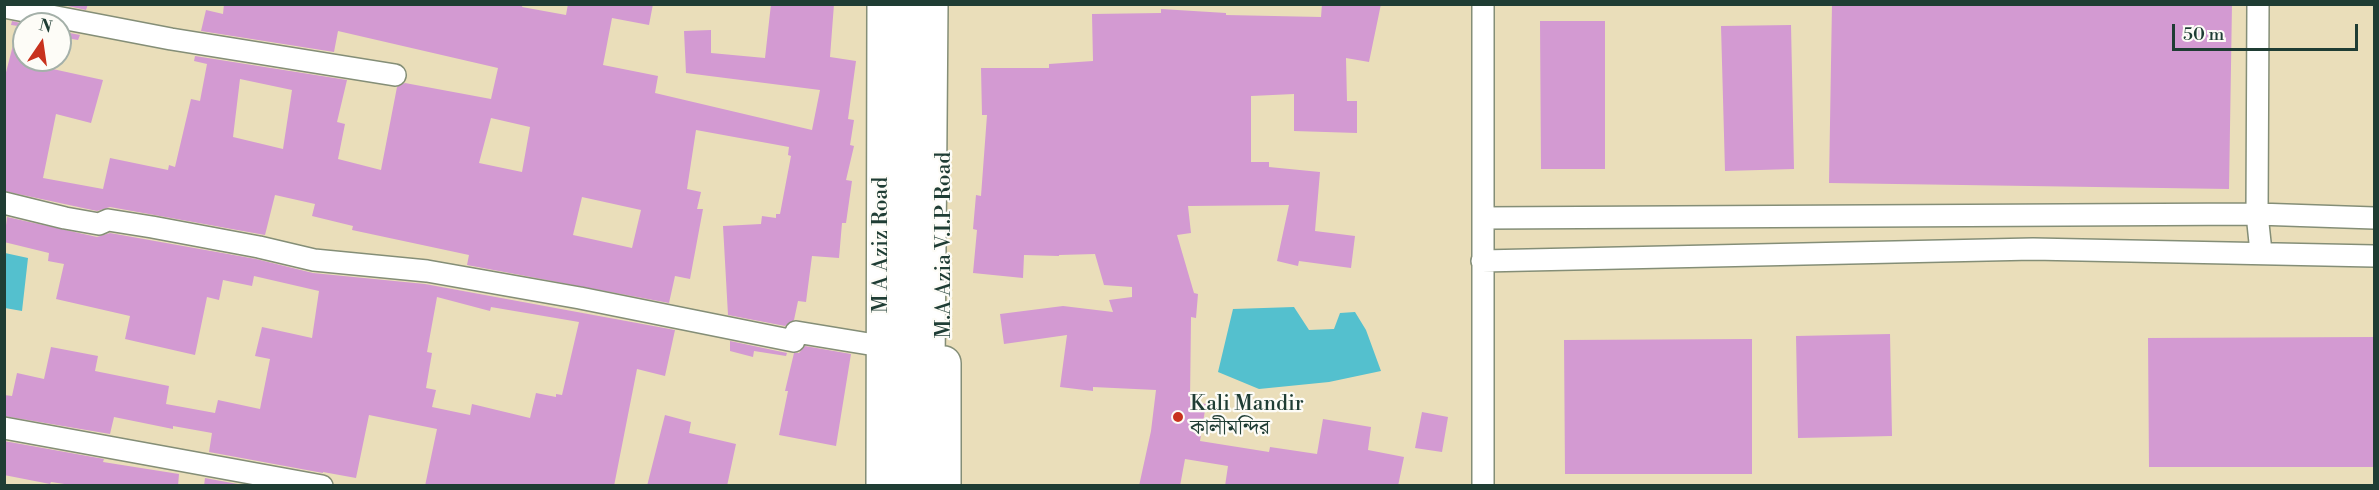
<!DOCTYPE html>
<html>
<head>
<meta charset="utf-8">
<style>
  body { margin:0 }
  #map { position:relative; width:2379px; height:490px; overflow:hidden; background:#eadeba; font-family:"Libre Bodoni",serif }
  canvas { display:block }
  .frame { position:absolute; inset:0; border:6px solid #1f3d34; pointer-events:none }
  .north { position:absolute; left:12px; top:12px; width:60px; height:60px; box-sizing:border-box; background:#fdfcf7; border:2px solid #a4b0a9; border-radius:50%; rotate:13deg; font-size:16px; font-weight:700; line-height:24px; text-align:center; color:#1f3d34 }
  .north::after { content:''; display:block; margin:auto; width:21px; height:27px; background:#c8321e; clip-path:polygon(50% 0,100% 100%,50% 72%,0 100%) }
  .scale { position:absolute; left:2172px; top:24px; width:186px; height:27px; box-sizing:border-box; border:3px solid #1f3d34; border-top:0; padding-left:8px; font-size:18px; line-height:21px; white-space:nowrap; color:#1f3d34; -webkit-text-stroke:4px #fdfcf7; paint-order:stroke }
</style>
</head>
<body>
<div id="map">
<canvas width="2379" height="490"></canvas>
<div class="frame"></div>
<div class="north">N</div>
<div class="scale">50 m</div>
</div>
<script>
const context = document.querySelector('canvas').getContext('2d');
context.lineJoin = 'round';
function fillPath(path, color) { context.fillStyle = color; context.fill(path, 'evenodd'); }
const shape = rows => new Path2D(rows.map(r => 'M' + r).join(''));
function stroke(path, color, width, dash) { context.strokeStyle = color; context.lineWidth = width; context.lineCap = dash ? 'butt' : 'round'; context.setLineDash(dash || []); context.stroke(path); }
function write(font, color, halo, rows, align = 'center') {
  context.font = font + ' "Libre Bodoni","Noto Serif Bengali",serif'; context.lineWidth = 4.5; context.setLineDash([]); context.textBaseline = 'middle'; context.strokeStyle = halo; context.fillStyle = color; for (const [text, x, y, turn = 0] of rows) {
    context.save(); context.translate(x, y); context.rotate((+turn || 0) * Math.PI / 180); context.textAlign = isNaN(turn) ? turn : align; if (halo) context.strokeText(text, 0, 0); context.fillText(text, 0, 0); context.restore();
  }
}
const water = shape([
  [5,253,28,258,22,311,5,308],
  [1294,307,1309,330,1334,329,1340,313,1355,312,1366,330,1381,371,1329,382,1259,389,1218,372,1233,309]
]);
const building = shape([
  [59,4,88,4,86,10],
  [224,4,523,4,522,7,566,15,568,4,653,4,649,25,612,18,603,65,658,76,655,93,812,130,820,90,686,73,684,31,711,30,711,53,765,58,771,4,834,4,830,57,856,61,848,119,854,120,850,145,854,146,846,180,852,181,846,223,842,223,839,258,812,256,806,302,798,301,794,320,785,326,728,315,723,226,761,224,762,216,776,218,776,214,780,214,791,156,788,155,789,147,696,130,687,189,701,192,697,209,703,209,690,279,675,276,669,303,467,265,469,255,352,230,353,226,312,216,315,204,275,195,265,235,110,207,97,211,4,191,4,80,18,26,11,25,12,21,25,24,24,60,40,60,39,66,103,80,91,123,56,114,43,178,103,189,110,158,168,170,169,165,175,167,191,99,200,101,207,64,194,61,195,56,347,80,337,122,345,124,338,159,381,170,397,87,405,83,491,99,498,68,338,31,334,52,201,31,206,10,223,14],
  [240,79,292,90,283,149,233,137],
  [491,118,530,127,522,172,479,163],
  [582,197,641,210,632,248,573,235],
  [1322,4,1381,4,1369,62,1346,58,1347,101,1357,101,1357,133,1294,131,1294,94,1251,96,1251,162,1269,162,1269,167,1320,172,1315,231,1355,236,1351,268,1299,261,1298,266,1277,261,1289,205,1188,206,1191,233,1177,235,1194,293,1198,294,1196,318,1191,317,1190,401,1206,404,1200,441,1269,452,1270,447,1317,454,1323,419,1371,427,1368,450,1404,457,1398,486,1225,486,1228,466,1185,459,1180,486,1139,486,1151,431,1156,390,1093,387,1093,391,1060,387,1067,335,1004,344,1000,314,1063,306,1113,312,1109,300,1132,297,1132,287,1104,285,1095,254,1059,255,1059,256,1024,255,1023,278,973,273,977,230,973,229,976,195,981,196,987,115,982,115,981,68,1049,68,1049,64,1093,61,1092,14,1161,13,1161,9,1226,13,1226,15,1321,17],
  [1832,4,2232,4,2229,189,1829,183],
  [1540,21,1605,21,1605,169,1541,169],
  [1791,25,1794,169,1725,171,1721,26],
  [60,31,80,35,78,40,60,37],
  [7,217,97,237,110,233,256,259,313,273,425,284,675,330,665,376,637,369,614,486,425,486,437,429,369,415,356,478,323,472,323,473,209,452,212,433,173,426,173,429,114,417,110,434,4,416,4,395,12,396,17,373,44,379,51,347,98,356,95,371,169,386,166,404,215,413,218,400,260,409,270,359,255,356,262,327,312,338,319,291,254,276,252,286,223,280,219,300,207,297,195,355,125,339,130,316,56,299,64,264,48,261,49,253,4,242],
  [437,297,490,311,491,307,579,322,562,395,556,394,556,397,536,393,530,418,472,404,470,415,432,407,436,390,426,388,432,353,427,352],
  [1890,334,1892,436,1798,438,1796,336],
  [2374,337,2374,467,2149,467,2148,338],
  [1752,339,1752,474,1565,474,1564,340],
  [730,341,787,353,786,356,754,351,753,357,730,351],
  [805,346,851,354,836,446,779,435,788,391,785,391,794,353,799,353],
  [1422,412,1448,417,1442,452,1415,448],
  [665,415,691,422,689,433,736,444,727,486,647,486],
  [4,441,104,459,103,462,179,474,178,486,78,486,51,482,50,484,4,475],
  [205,478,248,486,204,486]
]);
const street = shape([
  [1483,4,1483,486],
  [2258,4,2257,214,2261,252],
  [4,7,171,39,395,75],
  [4,203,65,218,99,224,108,220,152,227,259,247,314,260,427,271,580,298,794,341,796,332,881,346],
  [1484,218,2257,214,2374,218],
  [1482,261,2033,249,2374,256],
  [4,428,322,486]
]);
const primary = shape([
  [883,486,884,4],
  [944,486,944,363]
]);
const highway = shape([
  [901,486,901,4],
  [927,486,931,4]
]);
const markers = [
  [1178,417,6,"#c8321e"]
];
const streetNames = [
  ["M A Aziz Road",882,245,-90],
  ["M.A Azia V.I.P Road",945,245,-90]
];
const poiNames = [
  ["Kali Mandir",1190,405],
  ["কালীমন্দির",1190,429]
];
fillPath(water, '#54c0ce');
fillPath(building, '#d39ad2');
stroke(street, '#848e77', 24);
stroke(primary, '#848e77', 36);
stroke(highway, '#848e77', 36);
stroke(street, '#fff', 21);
stroke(primary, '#fff', 33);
stroke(highway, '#fff', 33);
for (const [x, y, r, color] of markers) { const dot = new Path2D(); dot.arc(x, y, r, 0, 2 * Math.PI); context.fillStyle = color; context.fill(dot); stroke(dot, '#fdfcf7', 2); }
write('21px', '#1f3d34', '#fdfcf7', streetNames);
write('21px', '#1f3d34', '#fdfcf7', poiNames, 'left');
</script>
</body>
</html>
